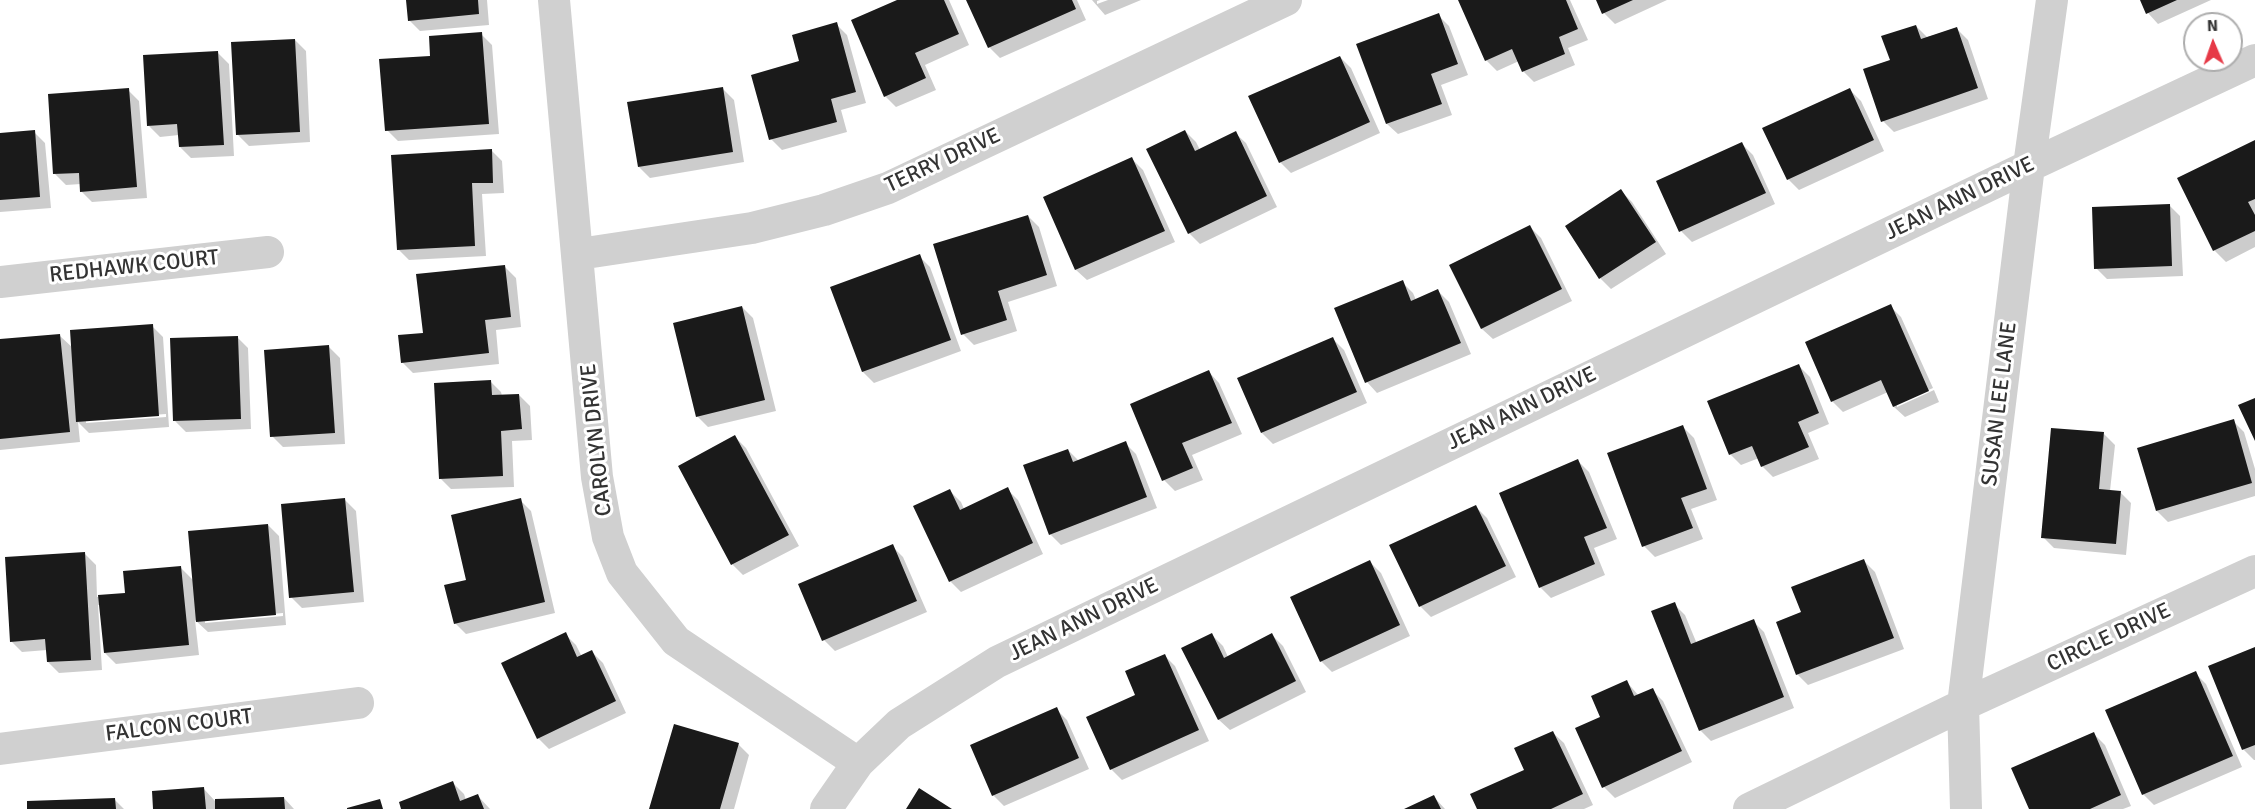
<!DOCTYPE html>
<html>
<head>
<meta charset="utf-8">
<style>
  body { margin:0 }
  #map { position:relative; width:2255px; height:809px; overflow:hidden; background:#fff; font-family:Signika,sans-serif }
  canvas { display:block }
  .north { position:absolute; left:2183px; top:12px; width:60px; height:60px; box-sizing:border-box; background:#fff; border:2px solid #adadad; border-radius:50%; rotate:358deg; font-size:16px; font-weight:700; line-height:24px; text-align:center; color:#333 }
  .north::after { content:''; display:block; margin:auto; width:21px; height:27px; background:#e63946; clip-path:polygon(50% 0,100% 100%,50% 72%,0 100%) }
</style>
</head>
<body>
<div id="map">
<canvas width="2255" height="809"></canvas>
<div class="north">N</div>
</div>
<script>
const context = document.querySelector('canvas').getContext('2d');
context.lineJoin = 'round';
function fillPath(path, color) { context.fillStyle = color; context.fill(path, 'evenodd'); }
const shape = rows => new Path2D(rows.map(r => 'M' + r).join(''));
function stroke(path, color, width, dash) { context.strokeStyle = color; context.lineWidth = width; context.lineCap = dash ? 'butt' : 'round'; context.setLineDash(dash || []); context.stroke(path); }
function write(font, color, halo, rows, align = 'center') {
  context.font = font + ' Signika,sans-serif'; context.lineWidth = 6; context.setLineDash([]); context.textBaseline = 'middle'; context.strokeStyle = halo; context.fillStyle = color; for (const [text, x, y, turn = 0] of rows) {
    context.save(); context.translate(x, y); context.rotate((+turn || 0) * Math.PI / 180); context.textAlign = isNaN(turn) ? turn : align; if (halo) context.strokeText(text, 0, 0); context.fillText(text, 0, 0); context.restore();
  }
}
const shadow = shape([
  [407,0,487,0,489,25,420,31,409,20],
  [901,0,949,0,969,45,925,65,936,90,896,107,885,96],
  [968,0,1077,0,1086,20,1000,58,989,47],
  [1092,0,1100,0,1097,1,1097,4,1108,0,1141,0,1105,15],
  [1459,0,1570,0,1588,40,1568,48,1575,65,1534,82,1523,71,1519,61,1497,71,1486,60],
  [1597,0,1667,0,1615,24,1604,13],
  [2142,0,2211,0,2158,24,2148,13],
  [1438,15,1449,26,1468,75,1441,85,1452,115,1398,134,1387,124],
  [836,24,847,35,866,103,841,110,847,132,782,150,771,139,801,63],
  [1916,26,1927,37,1957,29,1968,40,1988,99,1894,132,1883,121,1892,61],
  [481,34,492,45,499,134,398,141,387,130,432,57],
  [295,40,306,51,310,142,249,146,238,135],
  [218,53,229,64,234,156,191,158,180,147,179,135,160,137,149,126],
  [1340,57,1351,68,1380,133,1291,173,1280,162],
  [723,89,734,100,744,162,650,178,639,167],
  [128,90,139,101,147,198,92,202,81,191,81,184,66,185,55,174],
  [1850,90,1861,101,1884,151,1799,190,1788,179],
  [1185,131,1196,142,1200,150,1235,133,1246,143,1277,207,1200,244,1189,233],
  [34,132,45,143,51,208,0,212,0,135],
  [2255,141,2255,247,2226,262,2215,251,2179,178],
  [1742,144,1753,155,1775,204,1692,242,1681,231,1658,182],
  [491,150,502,161,504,193,482,194,486,256,409,260,398,249],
  [1132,159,1143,170,1175,242,1087,280,1076,270],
  [1621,191,1632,202,1666,254,1611,289,1600,278],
  [2169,205,2180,216,2183,276,2107,279,2096,268],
  [1028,216,1039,227,1057,286,1008,302,1017,331,974,345,963,334],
  [1530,227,1541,238,1572,301,1493,339,1482,329,1451,266],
  [919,256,930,267,961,351,874,383,863,372,832,288],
  [505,267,516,278,521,327,496,330,499,364,413,373,402,362,424,334],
  [1402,282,1413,293,1416,300,1438,291,1449,302,1471,354,1377,393,1367,382],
  [1890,306,1901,317,1933,388,1897,404,1897,407,1934,390,1939,402,1905,417,1894,407,1888,392,1843,412,1832,401],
  [742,307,753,318,776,411,708,427,697,416],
  [152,326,163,337,169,427,89,433,78,422,80,442,0,450,0,361,60,336,73,348],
  [166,414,166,417,86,423,86,420],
  [237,337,248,348,251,429,186,432,175,421],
  [1333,339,1344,350,1367,403,1273,444,1262,433],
  [329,347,340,358,345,444,283,447,272,436],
  [1799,366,1810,377,1829,424,1808,433,1819,459,1773,477,1762,466,1759,458,1741,465,1730,454],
  [1209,372,1219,383,1242,434,1192,455,1203,480,1175,491,1164,480],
  [490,381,501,392,502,396,519,395,530,406,532,440,512,441,514,487,451,489,440,478],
  [2233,421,2244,432,2255,469,2255,496,2168,522,2157,511],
  [1683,427,1694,438,1717,500,1691,509,1703,539,1655,557,1644,546],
  [2104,434,2115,445,2110,491,2120,492,2131,503,2126,555,2054,548,2043,537],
  [735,437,746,448,799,546,743,575,732,564],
  [1125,443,1136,454,1157,508,1061,545,1050,534,1068,450,1079,461],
  [1578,461,1589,472,1617,539,1594,548,1605,575,1551,598,1540,587],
  [1007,489,1018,500,1043,554,961,592,950,581,950,491,961,502,964,509],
  [345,500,356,511,364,602,302,608,291,597],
  [520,500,531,511,555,613,466,634,455,623,468,581],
  [1476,507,1487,518,1516,577,1431,617,1420,606],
  [268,525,279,536,286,625,208,632,195,620,199,655,116,664,105,653,101,605,98,605,102,670,59,673,48,662,47,650,22,652,11,641,85,554,96,565,97,597,126,594,180,567,194,581],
  [283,613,283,616,205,623,205,620],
  [892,546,903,557,927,612,835,651,824,640],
  [1864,561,1875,572,1904,649,1808,685,1797,674,1803,613],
  [1370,562,1381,573,1410,636,1332,672,1321,661],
  [1674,604,1685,615,1697,644,1753,621,1764,632,1794,708,1711,741,1700,730],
  [565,634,576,645,582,657,592,652,603,663,626,713,549,749,538,738],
  [1212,635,1223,646,1228,657,1272,635,1283,646,1306,692,1230,730,1219,720,1184,649],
  [2255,648,2255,760,2254,760,2243,749],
  [1164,655,1175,666,1209,741,1122,780,1111,769,1137,695],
  [2195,673,2206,684,2242,767,2154,805,2143,794],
  [1626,681,1639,696,1652,690,1663,701,1692,762,1615,798,1604,787,1602,718],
  [1056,709,1067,720,1089,769,1004,806,993,795],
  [1553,733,1564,743,1593,805,1584,809,1479,809,1526,771],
  [2094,734,2105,745,2131,806,2123,809,2031,809],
  [738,744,749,755,734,809,651,809],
  [453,783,464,794,466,800,478,796,490,809,403,809],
  [204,789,215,801,284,798,294,809,155,809],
  [1434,797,1445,809,1407,809],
  [115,800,124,809,29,809]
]);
const building = shape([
  [406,0,478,0,479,14,408,21],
  [897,0,944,0,959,34,915,53,926,78,884,97,851,20],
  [966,0,1072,0,1076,9,988,48],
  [1458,0,1566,0,1578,29,1559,37,1565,54,1522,72,1512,49,1485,61],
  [1596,0,1633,0,1602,14],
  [2140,0,2177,0,2146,14],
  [1439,13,1458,64,1431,74,1442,104,1386,124,1356,44],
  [837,22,856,92,831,99,837,122,769,140,751,75,799,61,792,35],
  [1916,25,1921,39,1957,27,1978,88,1881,122,1863,69,1890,60,1881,36],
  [482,32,489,124,385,131,379,59,430,56,429,36],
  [295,39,300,132,236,135,231,42],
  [218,51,224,145,179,147,177,124,147,126,143,55],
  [1340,56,1370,122,1279,163,1248,96],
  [723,87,733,152,638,167,627,102],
  [129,88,137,187,80,192,79,173,53,174,48,94],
  [1850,88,1874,140,1787,180,1762,128],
  [35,130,40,197,0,200,0,133],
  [1185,130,1195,151,1236,131,1267,196,1188,234,1146,149],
  [2255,140,2255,199,2248,202,2255,215,2255,231,2213,251,2177,178],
  [1742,142,1766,193,1679,232,1656,181],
  [492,149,493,183,472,183,475,246,397,250,391,155],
  [1132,157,1165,231,1075,270,1043,197],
  [1621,189,1656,242,1599,279,1565,226],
  [2170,204,2172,266,2094,269,2092,207],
  [1028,215,1047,275,998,291,1007,320,961,335,933,244],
  [1530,225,1562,289,1481,329,1449,265],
  [920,254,951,340,862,372,830,287],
  [505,265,511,317,485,320,489,353,401,363,398,335,423,333,416,274],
  [1403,280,1411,301,1438,289,1461,343,1365,383,1334,308],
  [1891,304,1929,391,1893,407,1881,380,1831,402,1805,342],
  [742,306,765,400,696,417,673,323],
  [153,324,159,416,76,422,70,330],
  [60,334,70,432,0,439,0,339],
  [238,336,241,419,173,421,170,338],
  [1333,337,1357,392,1261,433,1237,378],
  [329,345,335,433,270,437,264,350],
  [1799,364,1819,413,1798,422,1809,447,1761,467,1752,446,1729,455,1707,401],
  [1209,370,1232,423,1182,443,1193,468,1162,481,1130,404],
  [491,380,492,395,519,394,522,429,501,431,503,476,439,479,434,383],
  [2255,398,2255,441,2238,405],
  [2234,419,2252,483,2156,511,2137,448],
  [1683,425,1707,489,1681,498,1693,528,1642,547,1607,453],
  [2051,428,2104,432,2099,489,2121,491,2116,544,2041,538],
  [735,435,789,535,731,565,678,466],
  [1126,441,1147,497,1049,535,1023,465,1068,449,1073,462],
  [1578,459,1607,528,1584,537,1595,564,1539,588,1499,493],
  [1008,487,1033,543,949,582,913,506,950,489,960,510],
  [345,498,354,592,289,598,281,504],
  [521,498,545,602,454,624,444,585,466,580,451,515],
  [1476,505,1506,566,1419,607,1389,545],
  [268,524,276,615,196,622,188,531],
  [893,544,917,601,822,641,798,584],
  [85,552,91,660,47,662,45,639,10,642,5,557],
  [1864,559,1894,638,1796,675,1776,622,1801,612,1791,587],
  [1370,560,1400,625,1320,662,1290,597],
  [181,566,189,645,104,653,98,595,125,593,123,571],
  [1675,602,1691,644,1754,619,1784,697,1699,731,1651,611],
  [566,632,577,657,592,650,616,701,537,739,501,663],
  [1212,633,1224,658,1272,633,1296,681,1218,720,1181,648],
  [2255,647,2255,745,2242,750,2208,666],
  [1165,654,1199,730,1110,770,1086,717,1135,695,1125,671],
  [2196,671,2233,756,2142,795,2105,710],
  [1627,680,1634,696,1653,688,1682,751,1602,788,1575,728,1600,717,1591,696],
  [1057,707,1079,758,992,796,970,745],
  [674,724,739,743,720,809,649,809],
  [1553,731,1583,794,1551,809,1477,809,1470,794,1524,770,1514,748],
  [2094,732,2121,795,2090,809,2029,809,2011,768],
  [453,781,460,801,478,794,484,809,401,809,399,802],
  [204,787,206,809,153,809,152,791],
  [919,788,952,809,906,809],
  [1434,795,1441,809,1404,809],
  [284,797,285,809,215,809,215,799],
  [115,798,116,809,27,809,27,801],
  [380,799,383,809,347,809,347,808]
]);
const minor = shape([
  [554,0,597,477,608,537,622,573,676,641,858,763],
  [579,254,752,228,824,210,888,188,1286,0],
  [0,282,268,252],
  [0,749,358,703],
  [826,809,858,763,899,724,997,662,2029,166,2255,60],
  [1749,809,1963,705,2255,571],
  [1966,809,1963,705,2029,166,2052,0]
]);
const streetNames = [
  ["TERRY DRIVE",943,161,-25],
  ["JEAN ANN DRIVE",1960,199,-26],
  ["REDHAWK COURT",134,267,-6],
  ["SUSAN LEE LANE",2000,404,-83],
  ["JEAN ANN DRIVE",1522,409,-26],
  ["CAROLYN DRIVE",597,440,-96],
  ["JEAN ANN DRIVE",1084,620,-26],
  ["CIRCLE DRIVE",2109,638,-25],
  ["FALCON COURT",179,726,-7]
];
fillPath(shadow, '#0003');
fillPath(building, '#1a1a1a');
stroke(minor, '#d0d0d0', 32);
write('22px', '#333', '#fff', streetNames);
</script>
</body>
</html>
